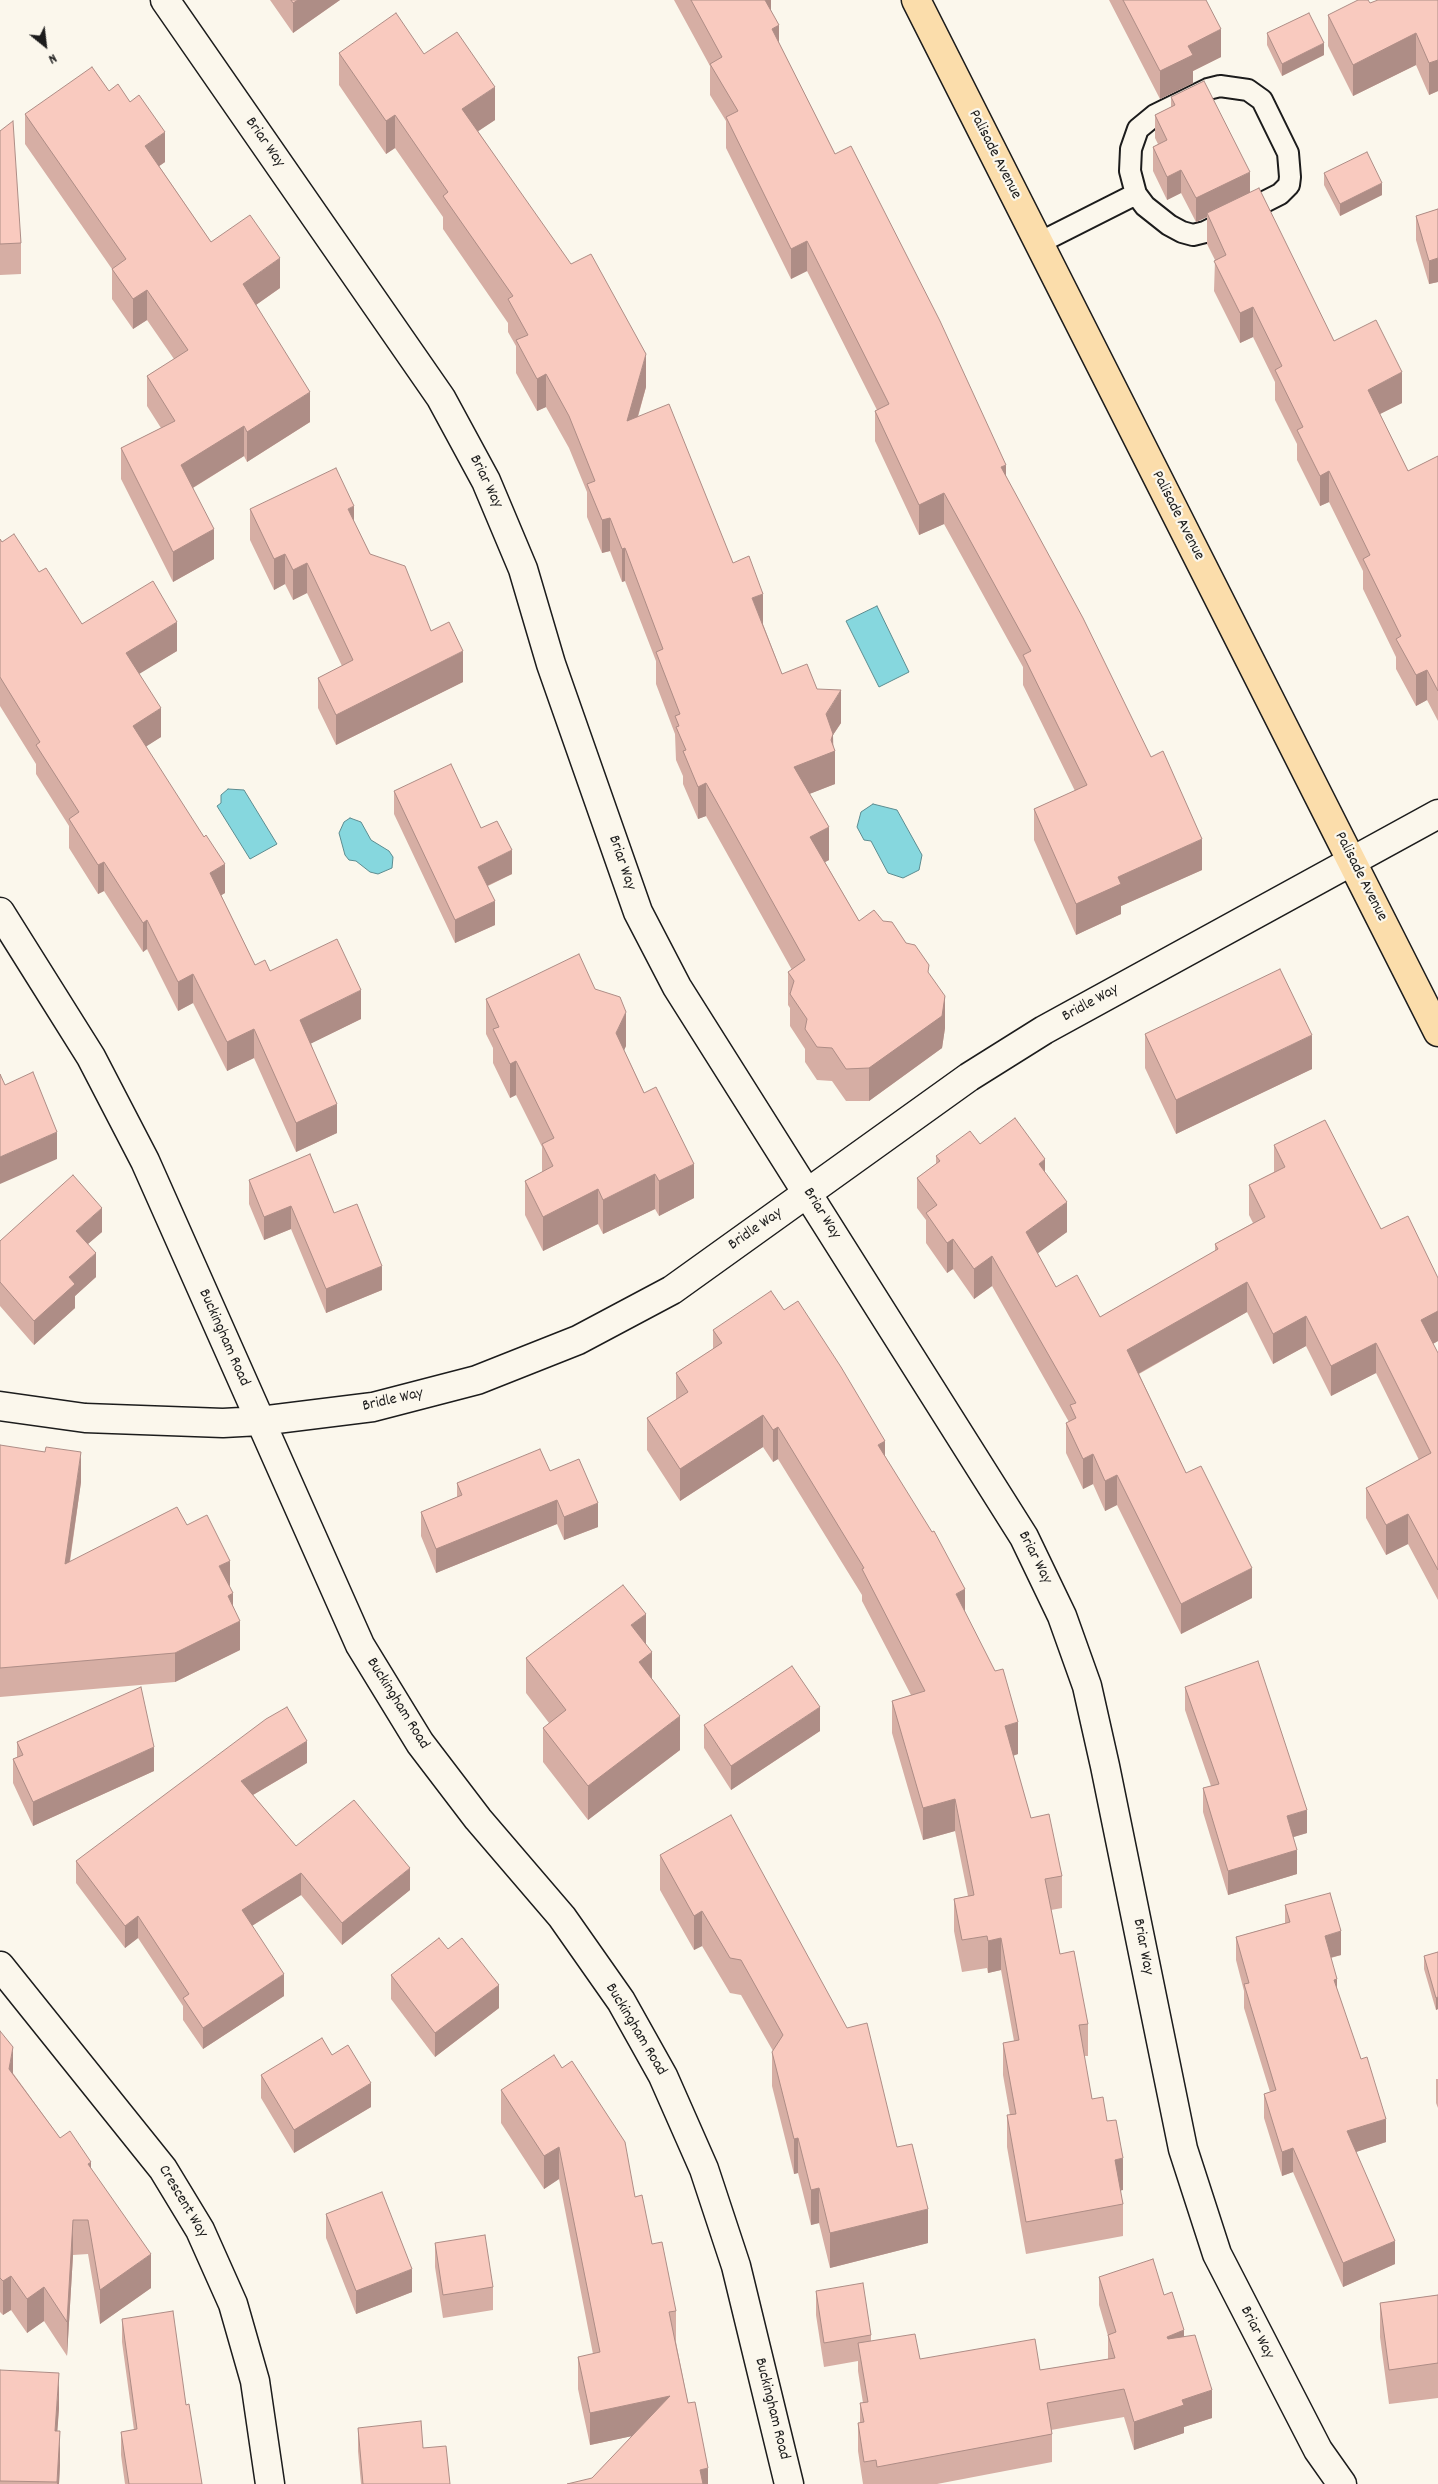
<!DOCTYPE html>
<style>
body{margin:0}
#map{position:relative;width:1438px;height:2484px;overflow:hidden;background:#fbf7ec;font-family:Dekko,sans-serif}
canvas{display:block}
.north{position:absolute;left:20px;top:20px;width:50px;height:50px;-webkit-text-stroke:4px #fbf7ec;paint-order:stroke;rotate:151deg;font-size:14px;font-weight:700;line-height:20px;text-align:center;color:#1c1c1c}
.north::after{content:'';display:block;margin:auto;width:18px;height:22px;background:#1c1c1c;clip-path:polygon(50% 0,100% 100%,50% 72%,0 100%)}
</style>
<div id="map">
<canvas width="1438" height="2484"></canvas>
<div class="north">N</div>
</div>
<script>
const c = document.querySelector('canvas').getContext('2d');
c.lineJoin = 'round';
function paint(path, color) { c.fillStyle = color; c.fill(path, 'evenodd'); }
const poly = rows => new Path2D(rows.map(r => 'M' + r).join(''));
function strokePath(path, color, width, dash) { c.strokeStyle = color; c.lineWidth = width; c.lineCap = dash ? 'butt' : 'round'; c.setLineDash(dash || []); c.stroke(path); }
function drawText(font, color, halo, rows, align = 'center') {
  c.font = font + ' Dekko,sans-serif'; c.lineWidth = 4.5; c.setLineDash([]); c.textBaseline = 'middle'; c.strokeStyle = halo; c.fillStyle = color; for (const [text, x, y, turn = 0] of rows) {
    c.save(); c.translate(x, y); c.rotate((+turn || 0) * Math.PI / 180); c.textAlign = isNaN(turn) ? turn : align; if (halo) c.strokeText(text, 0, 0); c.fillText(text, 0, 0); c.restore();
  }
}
const water = poly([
 [877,606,909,672,879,687,846,621,877,606],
 [228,789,244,790,277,844,250,859,217,806,221,803,221,795,228,789],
 [873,804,897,810,922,855,919,870,903,878,888,873,871,841,864,840,857,827,861,812,873,804],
 [350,818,361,822,371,840,389,851,393,857,392,868,378,874,370,872,356,861,349,860,345,855,339,833,344,822,350,818]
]);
const lane = poly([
 [1220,86,1248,90,1262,100,1288,153,1290,177,1289,185,1280,194,1205,232,1193,235,1182,232,1169,225,1145,206,1136,194,1130,171,1131,149,1138,129,1155,115,1208,89,1220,86],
 [1039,243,1136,194]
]);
const street = poly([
 [165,0,441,398,486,481,523,569,551,664,638,912,677,987,1024,1537,1062,1616,1087,1686,1105,1766,1183,2149,1217,2254,1318,2450,1342,2484],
 [0,912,91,1057,145,1161,360,1645,420,1743,478,1819,562,1917,621,2001,663,2076,704,2169,736,2266,789,2484],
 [0,1406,85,1418,223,1423,260,1421,373,1407,477,1380,578,1340,672,1290,969,1077,1044,1030,1438,814],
 [0,1966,163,2169,200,2230,233,2304,255,2381,270,2484]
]);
const primary = poly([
 [916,0,1438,1032]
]);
const wall = poly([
 [270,0,340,0,293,33],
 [674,0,771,0,771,10,779,43,835,154,1006,476,1202,870,1121,906,1121,914,1076,935,1034,840,1034,809,1075,791,1023,685,1023,667,944,524,919,535,875,441,875,411,877,410,807,271,791,279,726,148,726,121,710,95,710,66],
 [1109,0,1206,0,1221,57,1193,71,1193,83,1160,99],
 [1438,0,1438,91,1429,95,1416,65,1353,96,1328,46,1328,15,1370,3],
 [1267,33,1324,55,1282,76,1267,45],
 [339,53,424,54,495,120,478,131,646,387,638,417,733,563,763,624,782,674,817,689,841,723,833,735,835,784,809,794,829,860,825,862,859,921,883,921,906,943,929,974,945,1028,942,1048,869,1101,846,1101,832,1081,817,1080,805,1062,805,1049,790,1026,790,1008,788,1005,788,972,792,970,706,816,698,819,683,784,683,776,676,760,675,734,656,684,656,661,625,581,622,582,610,551,602,553,587,517,587,492,569,448,546,407,537,411,516,373,516,346,508,332,508,323,443,229,443,217,395,148,386,154,339,85],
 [109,91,165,162,159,166,211,242,280,288,256,305,310,422,247,462,244,456,193,488,214,559,173,582,121,479,121,448,161,428,147,406,147,376,174,359,147,320,133,329,112,299,112,269,25,144,25,114],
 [1171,97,1250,192,1334,341,1402,403,1380,414,1408,471,1438,456,1438,721,1427,700,1416,706,1396,669,1396,657,1363,589,1363,571,1329,502,1320,506,1297,460,1297,444,1275,400,1275,382,1253,337,1240,343,1214,291,1215,260,1207,244,1207,217,1196,222,1181,193,1167,200,1153,171,1153,147,1158,144,1155,138,1155,115,1171,107],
 [0,131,21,243,21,274,0,275],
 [1324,173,1382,195,1340,216,1324,185],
 [1438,209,1438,282,1429,284,1416,240,1416,216],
 [250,509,354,522,370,554,431,631,463,682,336,745,318,708,318,678,342,666,307,593,293,600,285,584,274,590,250,540],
 [0,539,2,542,39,572,82,624,177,651,139,673,161,737,146,746,225,893,221,895,255,965,270,971,361,1019,311,1043,337,1133,296,1152,254,1058,227,1071,193,1003,178,1011,147,949,143,952,104,891,98,894,69,848,69,826,36,774,36,764,0,706],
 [394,791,481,828,512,874,488,886,495,925,455,943,394,814],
 [595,989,626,1046,624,1050,694,1198,659,1216,655,1209,603,1234,598,1224,543,1251,525,1215,525,1181,542,1172,542,1147,516,1095,510,1098,493,1063,493,1048,486,1034,486,999],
 [1145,1034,1312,1069,1176,1134,1145,1068],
 [980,1144,1045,1172,1067,1232,1037,1253,1056,1287,1100,1317,1215,1251,1215,1244,1253,1223,1249,1215,1249,1185,1274,1172,1274,1145,1381,1229,1438,1278,1438,1341,1433,1344,1438,1353,1438,1600,1408,1544,1386,1555,1366,1518,1366,1488,1419,1460,1376,1373,1331,1396,1306,1346,1273,1364,1247,1312,1139,1374,1186,1473,1252,1598,1181,1634,1117,1505,1105,1511,1093,1484,1083,1489,1066,1453,1066,1423,1069,1422,992,1286,974,1299,953,1269,947,1273,926,1243,926,1220,917,1208,917,1178,936,1164,936,1156],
 [249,1180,334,1213,382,1290,326,1313,291,1229,264,1240,249,1204],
 [102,1232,88,1244,96,1277,75,1296,75,1308,34,1345,0,1306,0,1241],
 [784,1310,885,1456,965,1612,1018,1754,1013,1756,1031,1818,1062,1876,1062,1908,1051,1910,1060,1954,1088,2024,1088,2056,1084,2056,1092,2099,1107,2121,1123,2190,1120,2190,1123,2204,1123,2236,1026,2254,1007,2147,1007,2115,1010,2115,1003,2075,1003,2043,1014,2041,1001,1970,988,1973,987,1968,962,1972,954,1931,954,1899,968,1896,955,1831,923,1840,892,1733,892,1701,911,1695,862,1601,862,1595,778,1459,773,1462,763,1447,680,1501,647,1450,647,1418,676,1400,676,1373,713,1349,713,1330],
 [0,1445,81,1482,70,1562,187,1525,230,1587,240,1650,175,1682,0,1697],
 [550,1471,598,1527,564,1540,557,1524,436,1573,421,1536,421,1512,457,1497,457,1483],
 [646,1644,652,1679,680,1750,588,1820,543,1762,543,1728,549,1723,526,1693,526,1658],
 [1185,1687,1307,1833,1293,1837,1297,1874,1228,1895,1203,1812,1203,1788,1211,1786,1185,1710],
 [704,1725,820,1731,731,1790,704,1748],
 [17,1742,154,1771,33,1826,13,1783,13,1759,17,1757],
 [307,1763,253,1795,296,1846,410,1890,342,1945,301,1895,252,1926,284,1996,203,2049,183,2020,183,2006,138,1938,125,1948,76,1883,76,1861],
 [660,1855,897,2147,928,2243,830,2268,819,2223,811,2225,798,2173,794,2174,772,2086,772,2052,773,2051,741,1995,730,1993,702,1946,694,1950,660,1890],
 [1285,1905,1341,1955,1331,1958,1337,1989,1386,2142,1356,2152,1395,2264,1343,2287,1293,2172,1282,2176,1264,2118,1264,2094,1270,2092,1244,2008,1244,1991,1236,1960,1236,1937,1285,1923],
 [448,1949,499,2008,435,2057,391,1999,391,1975],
 [1438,1952,1438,2009,1436,2010,1424,1969,1424,1956],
 [0,2031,13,2073,60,2138,91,2168,151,2288,100,2324,88,2254,73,2255,67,2356,44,2321,27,2333,11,2310,3,2315,0,2312],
 [332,2055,371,2107,294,2153,261,2098,261,2075],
 [1436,2079,1438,2079,1438,2108,1436,2103],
 [501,2090,635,2197,676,2311,676,2342,688,2403,708,2484,592,2478,632,2436,590,2445,578,2389,578,2357,593,2354,559,2179,544,2189,501,2123],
 [326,2214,412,2292,356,2314,326,2238],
 [435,2243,493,2287,493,2310,443,2318,435,2267],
 [1099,2277,1164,2295,1184,2337,1212,2418,1184,2427,1184,2433,1134,2450,1124,2417,1051,2430,1052,2434,1052,2462,937,2484,863,2484,858,2451,858,2423,860,2423,860,2403,863,2403,858,2371,858,2361,824,2367,816,2315,816,2291,871,2335,871,2341,920,2359,1040,2370,1108,2359,1108,2336,1099,2305],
 [1438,2295,1438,2398,1389,2404,1380,2337,1380,2303],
 [122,2319,186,2405,202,2484,125,2484,121,2455,121,2432,134,2430,122,2342],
 [0,2370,59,2408,57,2431,60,2465,59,2484,0,2484],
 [358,2428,423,2448,450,2484,361,2484,358,2451]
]);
const shadedWall = poly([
 [298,0,340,0,293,33,293,3],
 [761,0,771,0,771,16],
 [779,25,779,56,772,29],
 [1221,29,1221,57,1193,71,1193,83,1160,99,1160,71,1188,46],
 [1416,33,1416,65,1353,96,1353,65],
 [1324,43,1324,55,1282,76,1282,64],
 [1438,60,1438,91,1429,95,1429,63],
 [495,87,495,120,462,142,462,109],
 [395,115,395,148,386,154,386,121],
 [165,132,165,162,145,176,145,146],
 [1181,170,1181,193,1167,200,1167,177],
 [1250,172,1250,196,1207,213,1207,217,1196,222,1196,198],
 [1382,183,1382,195,1340,216,1340,204],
 [807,241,807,271,791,279,791,249],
 [280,258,280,288,243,314,243,284],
 [1438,258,1438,282,1429,284,1429,261],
 [147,290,147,320,133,329,133,299],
 [1253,307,1253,337,1240,343,1240,313],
 [646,354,646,387,627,454,627,421],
 [1402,372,1402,403,1368,420,1368,390],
 [546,374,546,407,537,411,537,379],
 [310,392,310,422,247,462,247,432],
 [244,426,244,456,181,495,181,465],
 [1006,465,1006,495,1001,467],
 [1329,471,1329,502,1320,506,1320,476],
 [944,493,944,524,919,535,919,505],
 [354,506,354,536,348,509],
 [610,518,610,551,602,553,602,520],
 [214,529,214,559,173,582,173,552],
 [625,548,625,581,622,582,622,549],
 [285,554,285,584,274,590,274,559],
 [307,563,307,593,293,600,293,570],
 [763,594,763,627,752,598],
 [177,622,177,651,126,682,126,653],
 [463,651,463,682,336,745,336,715],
 [1427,670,1427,700,1416,706,1416,675],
 [841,690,841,723,833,735,833,751,835,751,835,784,794,800,794,767],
 [161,708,161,737,133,755,133,726],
 [706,783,706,816,698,819,698,787],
 [829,827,829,860,810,870,810,837],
 [1202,839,1202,870,1121,906,1121,914,1076,935,1076,904,1118,877],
 [512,850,512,874,478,890,478,867],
 [104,862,104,891,98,894,98,865],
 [225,864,225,893,210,902,210,873],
 [495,901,495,925,455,943,455,920],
 [147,920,147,949,143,952,143,923],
 [193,974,193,1003,178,1011,178,982],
 [361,990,361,1019,300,1049,300,1020],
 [945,996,945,1028,942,1048,869,1101,869,1068],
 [626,1012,626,1046,616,1068,616,1033],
 [254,1029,254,1058,227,1071,227,1042],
 [1312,1035,1312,1069,1176,1134,1176,1100],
 [516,1061,516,1095,510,1098,510,1064],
 [337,1104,337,1133,296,1152,296,1123],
 [57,1132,57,1159,0,1184,0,1157],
 [1045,1159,1045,1189,1039,1164],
 [694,1164,694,1198,659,1216,659,1181],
 [655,1174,655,1209,603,1234,603,1200],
 [598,1189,598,1224,543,1251,543,1217],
 [1067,1202,1067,1232,1026,1262,1026,1232],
 [291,1206,291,1229,264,1240,264,1217],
 [102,1208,102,1232,76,1254,76,1231],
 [953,1239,953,1269,947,1273,947,1243],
 [96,1253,96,1277,75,1296,75,1308,34,1345,34,1321,69,1277],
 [992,1256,992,1286,974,1299,974,1269],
 [382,1266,382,1290,326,1313,326,1289],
 [1247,1282,1247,1312,1127,1380,1127,1350],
 [1438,1311,1438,1341,1421,1350,1421,1320],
 [1306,1316,1306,1346,1273,1364,1273,1334],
 [1376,1343,1376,1373,1331,1396,1331,1366],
 [763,1415,763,1447,680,1501,680,1469],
 [778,1427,778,1459,773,1462,773,1430],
 [885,1441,885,1473,878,1445],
 [81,1452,81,1482,65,1593,65,1564],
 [1093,1454,1093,1484,1083,1489,1083,1459],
 [1117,1475,1117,1505,1105,1511,1105,1481],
 [557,1500,557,1524,436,1573,436,1549],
 [598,1503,598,1527,564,1540,564,1517],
 [1408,1514,1408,1544,1386,1555,1386,1525],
 [230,1561,230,1591,219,1566],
 [1252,1568,1252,1598,1181,1634,1181,1604],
 [965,1589,965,1621,956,1594],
 [233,1593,233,1623,228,1596],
 [646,1614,646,1648,631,1625],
 [240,1621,240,1650,175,1682,175,1653],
 [652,1652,652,1687,639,1662],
 [820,1707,820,1731,731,1790,731,1766],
 [680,1716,680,1750,588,1820,588,1786],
 [1018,1722,1018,1754,1005,1758,1005,1726],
 [307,1741,307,1763,241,1802,241,1781],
 [154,1747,154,1771,33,1826,33,1802],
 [955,1799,955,1831,923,1840,923,1808],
 [1307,1810,1307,1833,1287,1839,1287,1816],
 [1297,1850,1297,1874,1228,1895,1228,1871],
 [410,1868,410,1890,342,1945,342,1923],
 [301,1873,301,1895,242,1932,242,1910],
 [702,1911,702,1946,694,1950,694,1916],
 [138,1916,138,1938,125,1948,125,1926],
 [1341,1931,1341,1955,1325,1959,1325,1936],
 [1001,1938,1001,1970,988,1973,988,1941],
 [284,1974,284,1996,203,2049,203,2028],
 [1337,1979,1337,2003,1334,1980],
 [499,1985,499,2008,435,2057,435,2033],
 [1438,1997,1438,2009,1436,2010,1436,1998],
 [13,2047,13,2082,9,2069],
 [371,2083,371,2107,294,2153,294,2130],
 [1386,2119,1386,2142,1347,2155,1347,2131],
 [798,2138,798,2173,794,2174,794,2139],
 [559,2147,559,2179,544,2189,544,2156],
 [1293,2148,1293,2172,1282,2176,1282,2152],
 [1123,2158,1123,2190,1115,2192,1115,2160],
 [91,2162,91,2196,88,2164],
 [819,2188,819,2223,811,2225,811,2190],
 [928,2209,928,2243,830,2268,830,2233],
 [73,2220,73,2255,67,2356,67,2322],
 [1395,2241,1395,2264,1343,2287,1343,2263],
 [151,2254,151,2288,100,2324,100,2290],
 [412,2269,412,2292,356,2314,356,2291],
 [11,2276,11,2310,3,2315,3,2281],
 [44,2287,44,2321,27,2333,27,2299],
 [1184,2330,1184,2358,1167,2365,1167,2337],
 [59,2373,59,2408,55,2466,55,2431],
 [1212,2390,1212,2418,1184,2427,1184,2433,1134,2450,1134,2422,1182,2400],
 [670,2396,670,2428,590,2445,590,2413],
 [60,2431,60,2465,59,2484,57,2484],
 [708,2468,708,2484,700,2484,700,2470]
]);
const building = poly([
 [291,0,298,0,293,3,291,0],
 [691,0,765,0,779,25,772,29,835,154,851,146,940,321,1006,465,1001,467,1083,618,1151,757,1163,751,1202,839,1118,877,1121,884,1076,904,1034,809,1087,785,1023,655,1031,651,944,493,919,505,875,411,889,404,807,241,791,249,726,117,738,111,710,64,722,57,691,0],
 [1123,0,1206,0,1221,29,1188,46,1193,55,1160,71,1123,0],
 [1358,0,1368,0,1370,3,1378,0,1438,0,1438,60,1429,63,1416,33,1353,65,1328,15,1358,0],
 [396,13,424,54,457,32,495,87,462,109,571,264,591,254,646,354,627,421,669,404,733,563,749,556,763,594,752,598,782,674,807,664,817,689,841,690,826,714,833,734,831,740,835,751,794,767,829,827,810,837,859,921,874,910,883,921,892,922,906,943,915,945,929,965,928,972,945,996,942,1016,869,1068,846,1069,832,1048,817,1047,805,1029,807,1019,790,994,794,981,788,972,805,960,706,783,698,787,683,751,686,750,676,727,679,726,675,716,680,714,656,652,663,649,625,548,622,549,610,518,602,520,587,484,595,481,569,416,546,374,537,379,516,340,528,335,508,299,513,296,443,196,448,192,395,115,386,121,339,53,396,13],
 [1309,13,1324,43,1282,64,1267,33,1309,13],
 [92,67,109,91,118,84,130,102,139,95,165,132,145,146,211,242,250,215,280,258,243,284,310,392,247,432,244,426,181,465,214,529,173,552,121,448,175,421,147,376,188,350,147,290,133,299,112,269,126,259,25,114,92,67],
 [1204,81,1250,172,1196,198,1181,170,1167,177,1153,147,1167,140,1155,115,1175,105,1171,97,1204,81],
 [13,121,21,243,0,244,0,131,13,121],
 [1367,152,1382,183,1340,204,1324,173,1367,152],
 [1259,188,1334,341,1376,320,1402,372,1368,390,1408,471,1438,456,1438,691,1427,670,1416,675,1396,639,1401,636,1363,559,1370,555,1329,471,1320,476,1297,430,1303,427,1275,370,1282,366,1253,307,1240,313,1214,261,1226,255,1207,213,1259,188],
 [1438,209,1438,258,1429,261,1416,216,1438,209],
 [336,468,354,506,348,509,370,554,405,566,431,631,449,622,463,651,336,715,318,678,353,660,307,563,293,570,285,554,274,559,250,509,336,468],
 [14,534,39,572,46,568,82,624,153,581,177,622,126,653,161,708,133,726,204,837,206,835,225,864,210,873,255,965,265,960,270,971,337,939,361,990,300,1020,337,1104,296,1123,254,1029,227,1042,193,974,178,982,147,920,143,923,104,862,98,865,69,819,79,812,36,745,40,742,0,677,0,539,2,542,14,534],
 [451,764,481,828,497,821,512,850,478,867,495,901,455,920,394,791,451,764],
 [579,954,595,989,620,997,626,1012,616,1033,644,1093,656,1087,694,1164,659,1181,655,1174,603,1200,598,1189,543,1217,525,1181,553,1166,542,1144,554,1138,516,1061,510,1064,493,1029,499,1027,486,999,579,954],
 [1280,969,1312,1035,1176,1100,1145,1034,1280,969],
 [33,1072,57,1132,0,1157,0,1074,5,1085,33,1072],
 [1015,1118,1045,1159,1039,1164,1067,1202,1026,1232,1056,1287,1077,1275,1100,1317,1218,1249,1215,1244,1265,1217,1249,1185,1285,1167,1274,1145,1325,1120,1381,1229,1408,1216,1438,1278,1438,1311,1421,1320,1438,1353,1438,1570,1408,1514,1386,1525,1366,1488,1431,1453,1376,1343,1331,1366,1306,1316,1273,1334,1247,1282,1127,1350,1186,1473,1201,1466,1252,1568,1181,1604,1117,1475,1105,1481,1093,1454,1083,1459,1066,1423,1076,1418,1070,1405,1076,1403,992,1256,974,1269,953,1239,947,1243,926,1213,937,1205,917,1178,940,1161,936,1156,970,1131,980,1144,1015,1118],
 [310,1154,334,1213,357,1204,382,1266,326,1289,291,1206,264,1217,249,1180,310,1154],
 [73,1175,102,1208,76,1231,96,1253,69,1277,75,1284,34,1321,0,1282,0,1241,73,1175],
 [771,1291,784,1310,798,1301,841,1367,885,1441,878,1445,932,1532,934,1531,965,1589,956,1594,995,1671,1003,1669,1018,1722,1005,1726,1031,1818,1049,1814,1062,1876,1045,1879,1060,1954,1074,1951,1088,2024,1079,2025,1092,2099,1103,2097,1107,2121,1116,2120,1123,2158,1115,2160,1123,2204,1026,2222,1007,2115,1016,2114,1003,2043,1019,2040,1001,1938,988,1941,987,1936,962,1940,954,1899,974,1895,955,1799,923,1808,892,1701,925,1691,862,1569,864,1568,778,1427,773,1430,763,1415,680,1469,647,1418,688,1392,676,1373,722,1343,713,1330,771,1291],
 [0,1445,45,1452,46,1447,81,1452,65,1564,177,1507,187,1525,207,1515,230,1561,219,1566,233,1593,228,1596,240,1621,175,1653,0,1668,0,1445],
 [540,1449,550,1471,579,1459,598,1503,564,1517,557,1500,436,1549,421,1512,462,1495,457,1483,540,1449],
 [623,1585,646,1614,631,1625,652,1652,639,1662,680,1716,588,1786,543,1728,566,1710,526,1658,623,1585],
 [1258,1661,1307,1810,1287,1816,1297,1850,1228,1871,1203,1788,1219,1784,1185,1687,1258,1661],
 [792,1666,820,1707,731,1766,704,1725,792,1666],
 [141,1687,154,1747,33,1802,13,1759,23,1755,17,1742,141,1687],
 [287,1707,307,1741,241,1781,296,1846,354,1800,410,1868,342,1923,301,1873,242,1910,284,1974,203,2028,183,1998,189,1994,138,1916,125,1926,76,1861,266,1719,287,1707],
 [731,1815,847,2028,867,2023,897,2147,912,2144,928,2209,830,2233,819,2188,811,2190,798,2138,794,2139,772,2052,783,2035,741,1960,730,1958,702,1911,694,1916,660,1855,731,1815],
 [1330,1893,1341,1931,1325,1936,1337,1979,1334,1980,1361,2059,1367,2057,1386,2119,1347,2131,1395,2241,1343,2263,1293,2148,1282,2152,1264,2094,1276,2090,1244,1984,1249,1983,1236,1937,1290,1922,1285,1905,1330,1893],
 [439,1938,448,1949,462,1938,499,1985,435,2033,391,1975,439,1938],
 [1438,1952,1438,1997,1436,1998,1424,1956,1438,1952],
 [0,2031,13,2047,9,2069,60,2138,70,2131,91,2162,88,2164,151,2254,100,2290,88,2220,73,2220,67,2322,44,2287,27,2299,11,2276,3,2281,0,2278,0,2031],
 [322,2038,332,2055,348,2045,371,2083,294,2130,261,2075,322,2038],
 [554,2055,562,2068,572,2061,625,2142,635,2197,642,2195,652,2244,662,2242,676,2311,669,2312,688,2403,695,2402,708,2468,700,2470,703,2484,567,2484,592,2478,670,2396,590,2413,578,2357,600,2352,559,2147,544,2156,501,2090,554,2055],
 [382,2192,412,2269,356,2291,326,2214,382,2192],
 [485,2235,493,2287,443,2295,435,2243,485,2235],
 [1153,2259,1164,2295,1172,2292,1184,2330,1167,2337,1168,2339,1195,2335,1212,2390,1182,2400,1184,2405,1134,2422,1124,2389,1047,2403,1052,2434,877,2467,876,2460,864,2462,858,2423,864,2422,860,2403,868,2402,858,2343,915,2334,920,2359,1035,2339,1040,2370,1115,2358,1108,2335,1116,2332,1099,2277,1153,2259],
 [863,2283,871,2335,824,2343,816,2291,863,2283],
 [1438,2295,1438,2363,1389,2370,1380,2303,1438,2295],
 [173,2311,186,2405,189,2404,202,2484,129,2484,121,2432,137,2429,122,2319,173,2311],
 [0,2370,59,2373,55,2431,60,2431,57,2482,0,2481,0,2370],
 [421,2421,423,2448,446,2446,450,2484,363,2484,358,2428,421,2421]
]);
const streetNames = [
 ["Briar Way",264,143,55],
 ["Palisade Avenue",994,155,63],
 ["Briar Way",485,482,64],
 ["Palisade Avenue",1177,516,63],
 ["Briar Way",621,863,71],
 ["Palisade Avenue",1360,877,63],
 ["Bridle Way",1091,1004,-29],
 ["Briar Way",821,1214,58],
 ["Bridle Way",756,1230,-35],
 ["Buckingham Road",223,1338,66],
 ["Bridle Way",393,1401,-13],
 ["Briar Way",1034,1558,63],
 ["Buckingham Road",397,1704,58],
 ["Briar Way",1142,1947,79],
 ["Buckingham Road",635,2030,59],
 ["Crescent Way",182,2202,59],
 ["Briar Way",1256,2333,63],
 ["Buckingham Road",771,2409,76]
];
paint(water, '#86d7de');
strokePath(water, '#5c8c90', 1);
strokePath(lane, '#1c1c1c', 24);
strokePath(street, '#1c1c1c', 31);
strokePath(primary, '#1c1c1c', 31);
strokePath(lane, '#fbf7ec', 20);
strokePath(street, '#fbf7ec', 28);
strokePath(primary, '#fbddab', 28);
paint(wall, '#d6aea4');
paint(shadedWall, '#ae8d86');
paint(building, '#f9cabf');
strokePath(building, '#ae8d86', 1);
drawText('16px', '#1c1c1c', '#fbf7ec', streetNames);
</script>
